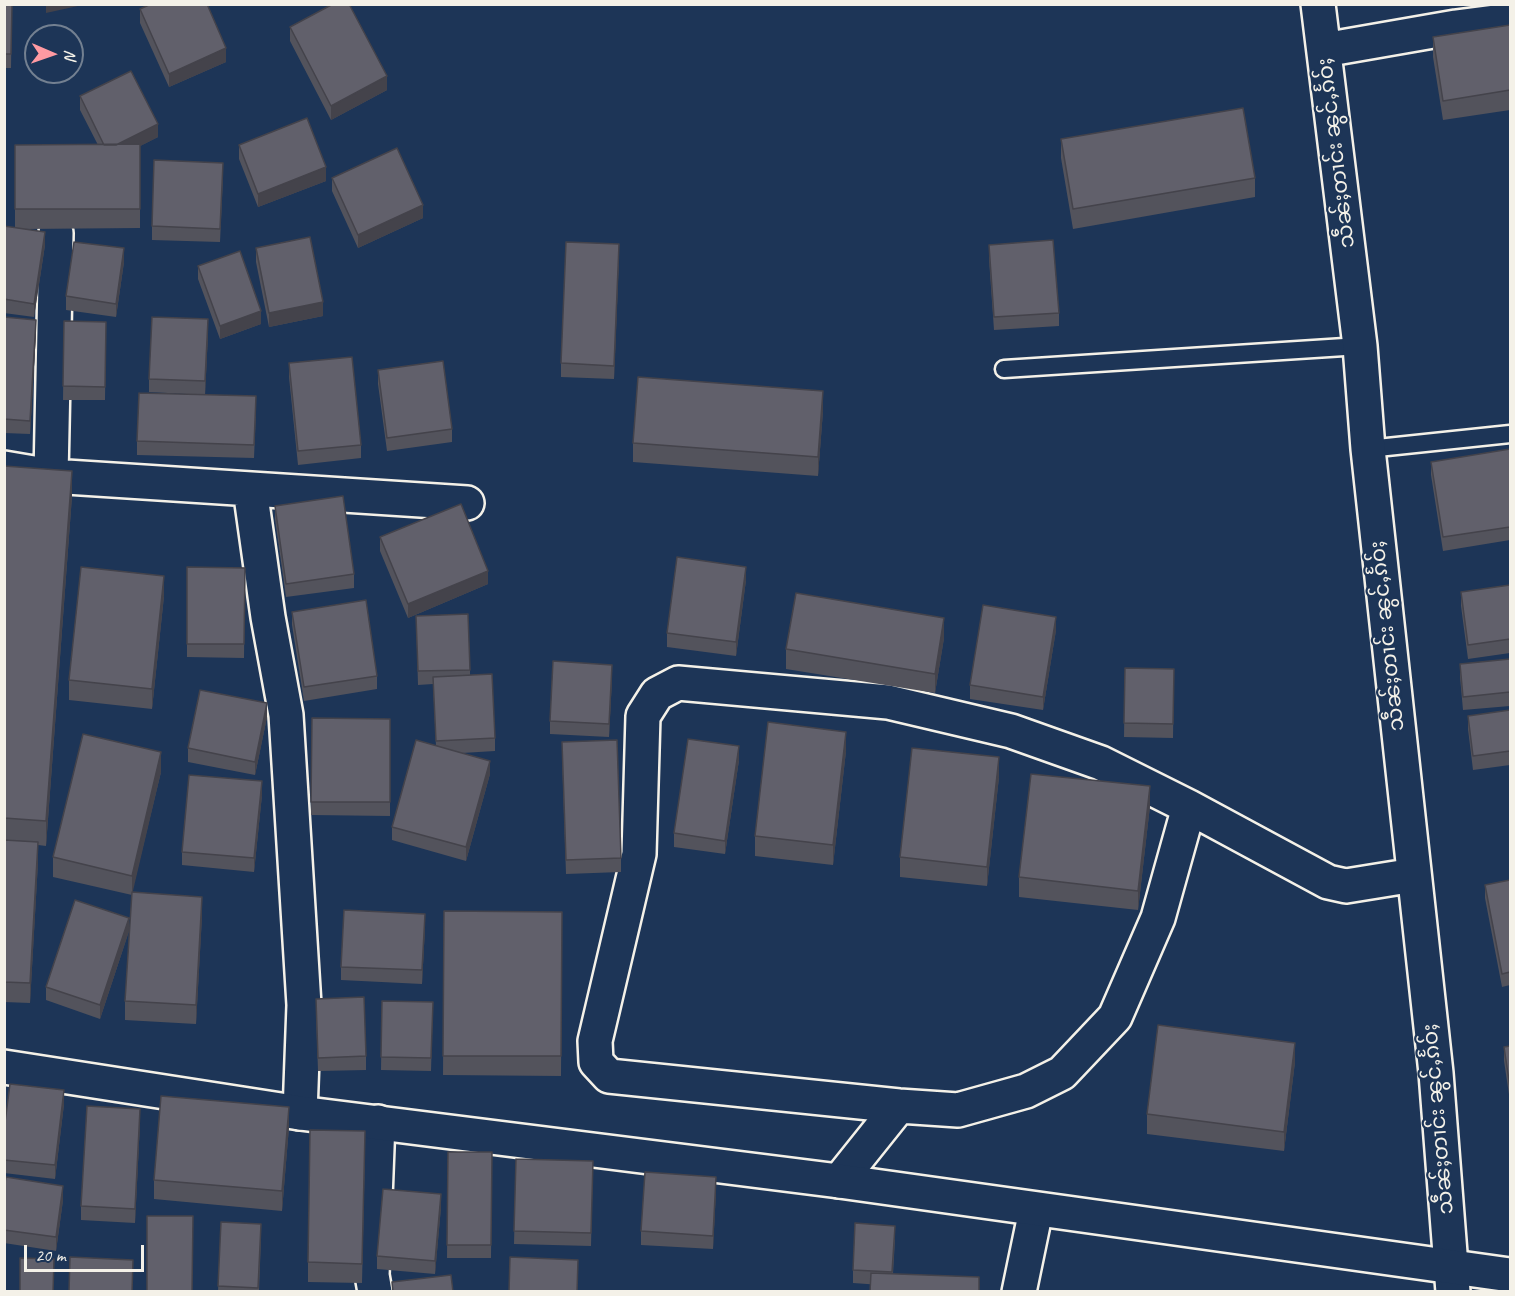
<!DOCTYPE html>
<meta charset="utf-8">
<style>
body{margin:0}
#map{position:relative;width:1515px;height:1296px;overflow:hidden;background:#1d3557;font-family:Caveat,sans-serif}
canvas{display:block}
.frame{position:absolute;inset:0;border:6px solid #f4f1e8;pointer-events:none}
.north{position:absolute;left:24px;top:24px;width:60px;height:60px;box-sizing:border-box;background:#1d3557;border:2px solid #738091;border-radius:50%;rotate:92deg;font-size:16px;font-weight:700;line-height:24px;text-align:center;color:#f4f1e8}
.north::after{content:'';display:block;margin:auto;width:21px;height:27px;background:#ff9aa2;clip-path:polygon(50% 0,100% 100%,50% 72%,0 100%)}
.scale{position:absolute;left:24px;top:1245px;width:120px;height:27px;box-sizing:border-box;border:3px solid #f4f1e8;border-top:0;padding-left:8px;font-size:18px;line-height:21px;white-space:nowrap;color:#f4f1e8;-webkit-text-stroke:4px #1d3557;paint-order:stroke}
</style>
<div id="map">
<canvas width="1515" height="1296"></canvas>
<div class="frame"></div>
<div class="north">N</div>
<div class="scale">20 m</div>
</div>
<script>
const c = document.querySelector('canvas').getContext('2d');
c.lineJoin = 'round';
const poly = rows => new Path2D(rows.map(r => 'M' + r).join(''));
function strokePath(path, color, width, dash) { c.strokeStyle = color; c.lineWidth = width; c.lineCap = dash ? 'butt' : 'round'; c.setLineDash(dash || []); c.stroke(path); }
function paint(path, color) { c.fillStyle = color; c.fill(path, 'evenodd'); }
function drawText(font, color, halo, rows, align = 'center') {
  c.font = font + ' Caveat,"Noto Sans Myanmar",sans-serif'; c.lineWidth = 4.5; c.setLineDash([]); c.textBaseline = 'middle'; c.strokeStyle = halo; c.fillStyle = color; for (const [text, x, y, turn = 0] of rows) {
    c.save(); c.translate(x, y); c.rotate((+turn || 0) * Math.PI / 180); c.textAlign = isNaN(turn) ? turn : align; if (halo) c.strokeText(text, 0, 0); c.fillText(text, 0, 0); c.restore();
  }
}
const lane = poly([
 [1004,369,1360,346],
 [1368,449,1510,434]
]);
const street = poly([
 [1318,4,1360,346,1368,449,1436,1073,1453,1292],
 [1324,50,1456,27,1510,20],
 [4,468,51,476,467,503],
 [51,476,56,233],
 [250,489,268,617,286,715,304,1005,300,1113],
 [1189,807,1158,918,1115,1017,1062,1073,1026,1091,958,1110,899,1106,609,1076,596,1062,595,1041,639,854,643,716,657,694,678,683,888,702,1011,731,1101,763,1189,807,1328,882,1346,886,1414,875],
 [839,1181,899,1106],
 [375,1292,372,1275,378,1122],
 [1019,1292,1036,1210]
]);
const secondary = poly([
 [4,1067,300,1113,839,1181,1510,1275]
]);
const wall = poly([
 [4,4,12,4,11,68,4,68],
 [140,9,226,62,169,87,140,23],
 [1510,25,1510,110,1443,120,1433,57,1433,37],
 [290,27,387,90,331,120,290,41],
 [80,96,158,137,140,146,140,228,24,229,45,245,34,317,4,313,4,226,15,228,15,145,98,145,80,110],
 [1061,139,1255,178,1255,197,1073,229,1061,158],
 [239,145,326,181,258,207,239,159],
 [223,176,220,242,152,240,152,226],
 [332,178,423,218,358,248,332,191],
 [989,245,1059,313,1059,326,994,330,989,259],
 [256,248,323,316,269,327,256,262],
 [619,257,614,379,561,377,561,363],
 [124,262,116,317,66,310,66,296],
 [198,266,261,324,220,339,198,279],
 [4,317,36,333,30,434,4,433],
 [64,321,106,322,105,400,63,400],
 [208,333,205,395,149,392,149,379],
 [289,363,361,445,361,458,298,465,289,377],
 [378,370,452,429,452,442,387,451,378,384],
 [256,410,254,458,137,455,137,441],
 [823,411,818,476,633,462,633,443],
 [1510,449,1510,540,1443,551,1431,475,1431,462],
 [4,466,72,496,46,846,38,845,38,862,30,1003,4,1002],
 [275,506,354,574,354,588,286,597,275,519],
 [380,537,488,584,408,618,380,551],
 [187,567,245,568,244,658,187,657],
 [746,580,736,656,667,647,667,633],
 [1510,585,1510,653,1468,659,1461,606,1461,592],
 [164,596,152,709,69,700,69,680],
 [292,612,377,676,377,689,304,701,292,625],
 [416,616,470,670,470,675,495,738,495,751,462,753,490,774,466,861,392,840,392,827,436,746,433,684,418,685],
 [1056,630,1043,710,970,699,970,685],
 [944,638,935,693,786,669,786,649],
 [1510,659,1510,706,1463,710,1460,677,1460,664],
 [1125,668,1174,669,1173,738,1124,737],
 [612,678,609,737,550,734,550,721],
 [1510,710,1510,765,1473,770,1468,729,1468,716],
 [267,717,255,775,188,762,188,748],
 [312,718,390,719,390,816,311,815],
 [846,751,833,865,755,856,755,836],
 [562,756,621,858,621,872,566,874],
 [739,760,725,854,674,847,674,833],
 [161,772,132,892,202,916,196,1024,125,1020,125,1001,132,895,53,877,53,857],
 [999,777,987,886,900,877,900,857],
 [262,795,254,872,182,865,182,852],
 [1150,806,1138,910,1019,897,1019,877],
 [1510,880,1510,985,1502,987,1485,898,1485,885],
 [444,911,562,912,561,1076,443,1075],
 [425,927,422,984,341,980,341,967],
 [129,931,100,1019,46,1000,46,987],
 [382,1001,433,1002,431,1071,381,1070],
 [316,1012,366,1056,366,1070,318,1071],
 [1510,1046,1510,1101,1504,1061,1504,1047],
 [1295,1062,1284,1151,1147,1134,1147,1114],
 [64,1104,55,1179,4,1173,4,1130],
 [140,1122,135,1223,81,1220,81,1206],
 [289,1127,282,1211,154,1199,154,1180],
 [365,1151,362,1283,308,1282,308,1262],
 [448,1152,492,1152,491,1258,447,1258],
 [516,1159,593,1161,591,1246,514,1244],
 [4,1187,63,1200,56,1251,4,1243],
 [716,1190,713,1249,641,1245,641,1231],
 [441,1207,435,1274,377,1269,377,1256],
 [221,1222,261,1237,259,1292,218,1292],
 [895,1239,893,1274,979,1292,853,1283,853,1270]
]);
const shadedWall = poly([
 [46,4,87,4,46,13],
 [226,48,226,62,169,87,169,74],
 [387,76,387,90,331,120,331,106],
 [158,124,158,137,107,163,107,149],
 [326,167,326,181,258,207,258,194],
 [423,205,423,218,358,248,358,235],
 [45,232,45,245,34,317,34,304],
 [619,244,619,257,614,379,614,366],
 [124,248,124,262,116,317,116,304],
 [323,302,323,316,269,327,269,313],
 [261,311,261,324,220,339,220,326],
 [208,319,208,333,205,395,205,381],
 [36,320,36,333,30,434,30,421],
 [823,391,823,411,818,476,818,457],
 [72,471,72,496,46,846,46,821],
 [746,567,746,580,736,656,736,642],
 [488,571,488,584,408,618,408,604],
 [164,576,164,596,152,709,152,689],
 [1056,617,1056,630,1043,710,1043,697],
 [944,618,944,638,935,693,935,674],
 [612,665,612,678,609,737,609,724],
 [267,703,267,717,255,775,255,762],
 [846,732,846,751,833,865,833,845],
 [739,746,739,760,725,854,725,841],
 [161,752,161,772,132,895,132,876],
 [999,757,999,777,987,886,987,867],
 [490,761,490,774,466,861,466,847],
 [262,781,262,795,254,872,254,858],
 [1150,786,1150,806,1138,910,1138,891],
 [38,842,38,862,30,1003,30,983],
 [202,897,202,916,196,1024,196,1005],
 [425,914,425,927,422,984,422,970],
 [129,918,129,931,100,1019,100,1005],
 [1295,1043,1295,1062,1284,1151,1284,1132],
 [64,1090,64,1104,55,1179,55,1165],
 [289,1107,289,1127,282,1211,282,1191],
 [140,1109,140,1122,135,1223,135,1209],
 [716,1177,716,1190,713,1249,713,1236],
 [63,1186,63,1200,56,1251,56,1237],
 [441,1194,441,1207,435,1274,435,1261]
]);
const building = poly([
 [4,4,12,4,11,54,4,54,4,4],
 [151,4,207,4,226,48,169,74,140,9,151,4],
 [333,4,349,4,387,76,331,106,290,27,333,4],
 [1510,25,1510,90,1443,101,1433,37,1510,25],
 [131,71,158,124,116,145,104,145,80,96,131,71],
 [1243,108,1255,178,1073,209,1061,139,1243,108],
 [307,118,326,167,258,194,239,145,307,118],
 [140,144,140,209,15,209,15,145,140,144],
 [397,148,423,205,358,235,332,178,397,148],
 [154,160,223,163,220,229,152,226,154,160],
 [4,226,45,232,34,304,4,299,4,226],
 [310,237,323,302,269,313,256,248,310,237],
 [1053,240,1059,313,994,317,989,245,1053,240],
 [74,242,124,248,116,304,66,296,74,242],
 [566,242,619,244,614,366,561,363,566,242],
 [240,251,261,311,220,326,198,266,240,251],
 [4,317,36,320,30,421,4,419,4,317],
 [152,317,208,319,205,381,149,379,152,317],
 [64,321,106,322,105,387,63,386,64,321],
 [352,357,361,445,298,451,289,363,352,357],
 [443,361,452,429,387,438,378,370,443,361],
 [638,377,823,391,818,457,633,443,638,377],
 [139,393,256,396,254,445,137,441,139,393],
 [1510,449,1510,527,1443,537,1431,462,1510,449],
 [4,466,72,471,46,821,4,818,4,466],
 [343,496,354,574,286,584,275,506,343,496],
 [461,504,488,571,408,604,380,537,461,504],
 [677,557,746,567,736,642,667,633,677,557],
 [81,567,164,576,152,689,69,680,81,567],
 [187,567,245,568,244,644,187,644,187,567],
 [1510,585,1510,639,1468,645,1461,592,1510,585],
 [796,593,944,618,935,674,786,649,796,593],
 [366,600,377,676,304,687,292,612,366,600],
 [983,605,1056,617,1043,697,970,685,983,605],
 [468,614,470,670,418,671,416,616,468,614],
 [1510,659,1510,692,1463,697,1460,664,1510,659],
 [553,661,612,665,609,724,550,721,553,661],
 [1125,668,1174,669,1173,724,1124,723,1125,668],
 [492,674,495,738,436,741,433,677,492,674],
 [200,690,267,703,255,762,188,748,200,690],
 [1510,710,1510,751,1473,756,1468,716,1510,710],
 [312,718,390,719,390,802,311,802,312,718],
 [768,722,846,732,833,845,755,836,768,722],
 [83,734,161,752,132,876,53,857,83,734],
 [688,739,739,746,725,841,674,833,688,739],
 [416,740,490,761,466,847,392,827,416,740],
 [617,740,621,858,566,860,562,742,617,740],
 [912,748,999,757,987,867,900,857,912,748],
 [1031,774,1150,786,1138,891,1019,877,1031,774],
 [189,775,262,781,254,858,182,852,189,775],
 [4,840,38,842,30,983,4,982,4,840],
 [1510,880,1510,972,1502,974,1485,885,1510,880],
 [132,892,202,897,196,1005,125,1001,132,892],
 [75,900,129,918,100,1005,46,987,75,900],
 [344,910,425,914,422,970,341,967,344,910],
 [444,911,562,912,561,1056,443,1056,444,911],
 [364,997,366,1056,318,1058,316,999,364,997],
 [382,1001,433,1002,431,1058,381,1057,382,1001],
 [1158,1025,1295,1043,1284,1132,1147,1114,1158,1025],
 [1510,1046,1510,1087,1504,1047,1510,1046],
 [10,1084,64,1090,55,1165,4,1160,4,1130,10,1084],
 [161,1096,289,1107,282,1191,154,1180,161,1096],
 [87,1106,140,1109,135,1209,81,1206,87,1106],
 [310,1130,365,1131,362,1264,308,1262,310,1130],
 [448,1152,492,1152,491,1245,447,1245,448,1152],
 [516,1159,593,1161,591,1233,514,1231,516,1159],
 [645,1172,716,1177,713,1236,641,1231,645,1172],
 [6,1177,63,1186,56,1237,4,1230,4,1187,6,1177],
 [383,1189,441,1194,435,1261,377,1256,383,1189],
 [147,1216,193,1216,192,1292,147,1292,147,1216],
 [221,1222,261,1224,258,1288,218,1286,221,1222],
 [855,1223,895,1226,892,1272,853,1270,855,1223],
 [70,1257,133,1260,132,1292,69,1292,70,1257],
 [510,1257,578,1260,577,1292,509,1292,510,1257],
 [20,1258,54,1259,53,1292,20,1292,20,1258],
 [871,1273,979,1277,979,1292,870,1292,871,1273],
 [451,1275,453,1292,393,1292,392,1282,451,1275]
]);
const streetNames = [
 ["သဵၼ်ႈတၢင်း ၼွင်ႇၵႅဝ်ႈ",1337,153,-97],
 ["သဵၼ်ႈတၢင်း ၼွင်ႇၵႅဝ်ႈ",1388,636,-96],
 ["သဵၼ်ႈတၢင်း ၼွင်ႇၵႅဝ်ႈ",1439,1119,-95]
];
strokePath(lane, '#f4f1e8', 21);
strokePath(street, '#f4f1e8', 38);
strokePath(secondary, '#f4f1e8', 38);
strokePath(lane, '#1d3557', 16);
strokePath(street, '#1d3557', 33);
strokePath(secondary, '#1d3557', 33);
paint(wall, '#53535c');
paint(shadedWall, '#44434b');
paint(building, '#61606b');
strokePath(building, '#44434b', 1.5);
drawText('21px', '#f4f1e8', '#1d3557', streetNames);
</script>
